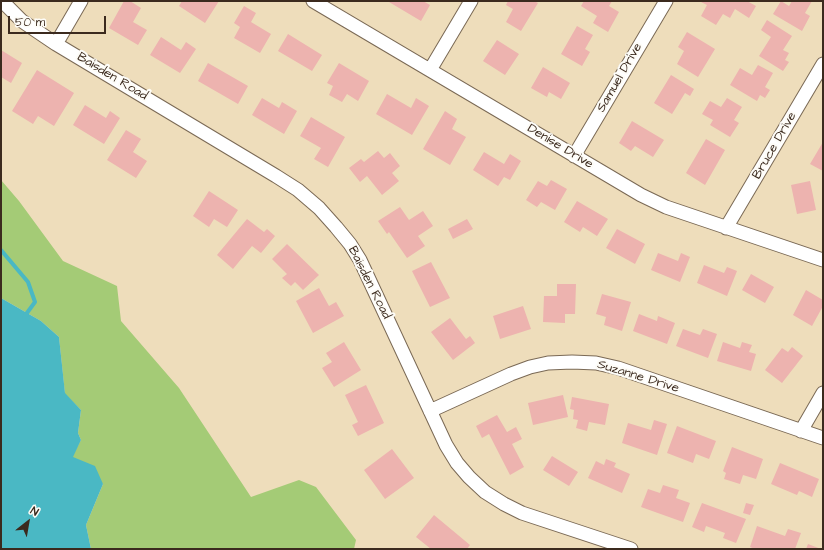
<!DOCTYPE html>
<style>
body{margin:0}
#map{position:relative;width:824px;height:550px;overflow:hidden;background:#edb;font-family:"Architects Daughter",sans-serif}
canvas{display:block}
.frame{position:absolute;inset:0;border:2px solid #3b2a1e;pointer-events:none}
.north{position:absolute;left:8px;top:502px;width:40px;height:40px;-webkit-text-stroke:3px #fdfcf7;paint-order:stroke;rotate:31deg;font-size:11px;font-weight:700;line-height:16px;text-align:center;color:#3b2a1e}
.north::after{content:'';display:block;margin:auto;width:14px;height:18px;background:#3b2a1e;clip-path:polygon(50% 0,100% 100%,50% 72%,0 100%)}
.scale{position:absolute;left:8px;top:16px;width:98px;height:18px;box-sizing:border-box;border:2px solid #3b2a1e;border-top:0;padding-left:5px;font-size:12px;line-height:14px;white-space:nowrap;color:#3b2a1e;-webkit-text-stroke:3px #fdfcf7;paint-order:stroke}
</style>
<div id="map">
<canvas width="824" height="550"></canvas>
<div class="frame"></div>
<div class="north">N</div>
<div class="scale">50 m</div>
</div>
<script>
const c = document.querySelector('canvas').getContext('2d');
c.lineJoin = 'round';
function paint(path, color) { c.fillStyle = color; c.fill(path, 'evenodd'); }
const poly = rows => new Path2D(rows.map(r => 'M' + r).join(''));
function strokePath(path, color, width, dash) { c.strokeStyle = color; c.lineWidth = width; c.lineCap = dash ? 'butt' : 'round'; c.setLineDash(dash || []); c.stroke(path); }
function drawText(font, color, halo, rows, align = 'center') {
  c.font = font + ' "Architects Daughter",sans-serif'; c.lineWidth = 4; c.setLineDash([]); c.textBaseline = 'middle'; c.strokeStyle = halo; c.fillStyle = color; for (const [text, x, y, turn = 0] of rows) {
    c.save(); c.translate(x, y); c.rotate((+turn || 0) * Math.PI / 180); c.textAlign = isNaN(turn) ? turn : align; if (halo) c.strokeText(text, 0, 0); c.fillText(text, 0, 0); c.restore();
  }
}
const green = poly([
 [1,180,19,201,63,261,117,286,121,321,179,388,251,497,299,480,316,487,356,540,354,549,91,549,86,525,103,484,72,457,81,440,78,433,81,410,65,394,59,337,41,321,1,298]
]);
const water = poly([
 [1,298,41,321,59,337,65,393,81,410,78,433,81,440,73,457,95,466,103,484,86,525,91,549,1,549]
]);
const stream = poly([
 [1,250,28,282,35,302,24,317]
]);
const building = poly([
 [124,1,130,1,141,8,133,22,147,30,138,45,109,28],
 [182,1,219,1,205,23,179,6],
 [390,1,423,1,430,5,421,21,389,2],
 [508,1,534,1,538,3,521,31,506,22,513,9,506,5],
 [584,1,612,1,609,6,619,12,608,32,593,23,597,16,581,6],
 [702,1,747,1,756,6,749,18,735,9,730,18,723,14,716,25,701,16,707,5,701,2],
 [781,1,789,6,792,1,812,1,805,13,810,16,802,31,773,14],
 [244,6,256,13,251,22,271,34,260,53,234,38,240,27,234,23],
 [767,20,792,36,783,50,789,53,785,60,789,62,783,71,759,56,771,37,761,30],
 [577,26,593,35,585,49,590,52,582,66,561,54],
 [687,32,715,49,698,77,677,64,684,51,678,47],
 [288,34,322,55,312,71,278,51],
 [161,37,181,50,186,42,196,49,180,73,150,55],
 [497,40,519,54,505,75,483,61],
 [1,50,22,63,11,83,1,77],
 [208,63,248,86,238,104,198,81],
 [339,63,369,81,358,101,347,94,342,102,329,95,333,86,327,83],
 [758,65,773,73,765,87,770,90,765,98,760,95,757,101,730,85,740,68,752,75],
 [543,67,570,83,561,99,549,92,547,97,531,88],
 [37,70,74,93,54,126,38,116,33,124,12,111],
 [671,75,694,89,690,96,685,93,672,114,654,103],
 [387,94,411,108,416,98,429,106,412,135,376,114],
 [262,98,279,108,282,102,297,111,284,134,252,115],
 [727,98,742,107,734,120,739,123,730,137,710,125,713,120,702,114,710,101,721,107],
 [85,105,106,118,110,111,120,118,104,144,73,125],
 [445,111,457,119,452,129,466,137,450,165,423,149],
 [311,117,345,137,328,167,314,159,321,148,300,136],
 [632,121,664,140,653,157,635,146,631,151,619,143],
 [126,130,141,139,133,152,147,161,136,178,107,160],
 [706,139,725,150,705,185,686,173],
 [823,142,823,171,810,164],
 [378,151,384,158,390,153,400,166,392,173,399,181,382,195,367,176,360,182,349,168,361,159,364,162],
 [484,152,504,164,510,154,521,161,510,180,504,177,498,186,473,170],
 [551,180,567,189,555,210,541,202,537,207,526,200,538,181,547,186],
 [810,181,816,210,797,214,791,185],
 [209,191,238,210,227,227,214,219,209,227,193,216],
 [577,201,608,219,597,236,583,227,580,232,564,222],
 [400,207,409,220,423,211,433,226,418,236,425,246,407,258,389,232,387,234,378,221],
 [247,219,264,232,267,229,275,236,261,253,252,246,233,269,217,255],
 [467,219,473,229,453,239,448,229],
 [617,229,645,244,635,264,606,248],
 [287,244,319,275,303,290,295,282,291,286,282,278,287,274,272,259],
 [658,253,678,261,681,253,690,257,680,282,651,270],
 [431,262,450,298,430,307,412,271],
 [704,265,724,273,727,267,737,271,727,296,697,283],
 [751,274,774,287,765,303,742,290],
 [557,284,576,284,575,314,565,314,565,323,543,322,544,296,557,296],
 [319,288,329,306,336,302,344,316,313,333,296,301],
 [806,290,823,300,823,306,812,326,793,315],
 [602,294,631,302,622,331,604,325,606,317,596,314],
 [523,306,531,329,500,339,493,316],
 [639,314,657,321,658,316,675,323,667,344,633,331],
 [450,318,466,339,470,336,475,343,453,360,431,332],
 [683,329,700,335,703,329,717,334,708,358,676,346],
 [344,342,361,370,334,387,322,368,332,362,326,353],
 [723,342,740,348,742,342,752,345,749,352,756,354,751,371,717,361],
 [792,347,803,356,782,383,765,370,782,348,788,352],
 [366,385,384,423,358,436,352,425,358,422,345,395],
 [563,395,568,417,533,425,528,403],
 [572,397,609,404,605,425,589,422,587,431,576,428,578,420,573,419,574,410,570,409],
 [497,415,507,432,516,427,522,439,512,444,524,467,510,475,489,434,482,438,476,426],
 [654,420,667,424,657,455,622,443,628,423,651,430],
 [677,426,716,441,709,459,696,454,693,463,667,453],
 [732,447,763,459,756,479,743,475,740,484,724,479,726,473,723,471],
 [392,449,414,478,385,499,364,470],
 [552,456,578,472,569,486,543,470],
 [606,459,616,463,614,467,630,474,622,493,588,478,596,461,604,465],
 [780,463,819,479,812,497,799,491,797,495,771,484],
 [663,485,679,490,676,498,690,503,683,522,641,507,648,489,660,493],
 [702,503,746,519,736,543,723,538,725,533,706,526,704,532,692,527],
 [746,503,754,505,750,515,743,513],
 [434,515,470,545,467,549,431,549,416,537],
 [757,526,785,536,788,529,801,533,795,549,755,549,750,547],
 [808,544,821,549,806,549]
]);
const street = poly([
 [2,1,22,21,56,44,276,176,298,190,319,208,336,227,350,244,360,260,446,445,457,463,469,477,485,492,504,504,522,513,631,549],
 [313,1,641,195,666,207,823,260],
 [56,44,81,1],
 [430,70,471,1],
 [574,156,666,1],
 [726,228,823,64],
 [430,411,511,374,530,367,548,363,572,362,596,363,618,368,823,438],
 [801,431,823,393]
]);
const streetNames = [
 ["Baisden Road",112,77,31],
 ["Samuel Drive",620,78,-60],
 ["Bruce Drive",775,146,-60],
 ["Denise Drive",560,147,31],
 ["Baisden Road",369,283,63],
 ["Suzanne Drive",638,377,17]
];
paint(green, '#a4cb76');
paint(water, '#4ab8c4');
strokePath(stream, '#4ab8c4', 4);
paint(building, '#edb3af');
strokePath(street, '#7a6955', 15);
strokePath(street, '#fff', 13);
drawText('13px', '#3b2a1e', '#fdfcf7', streetNames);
</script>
